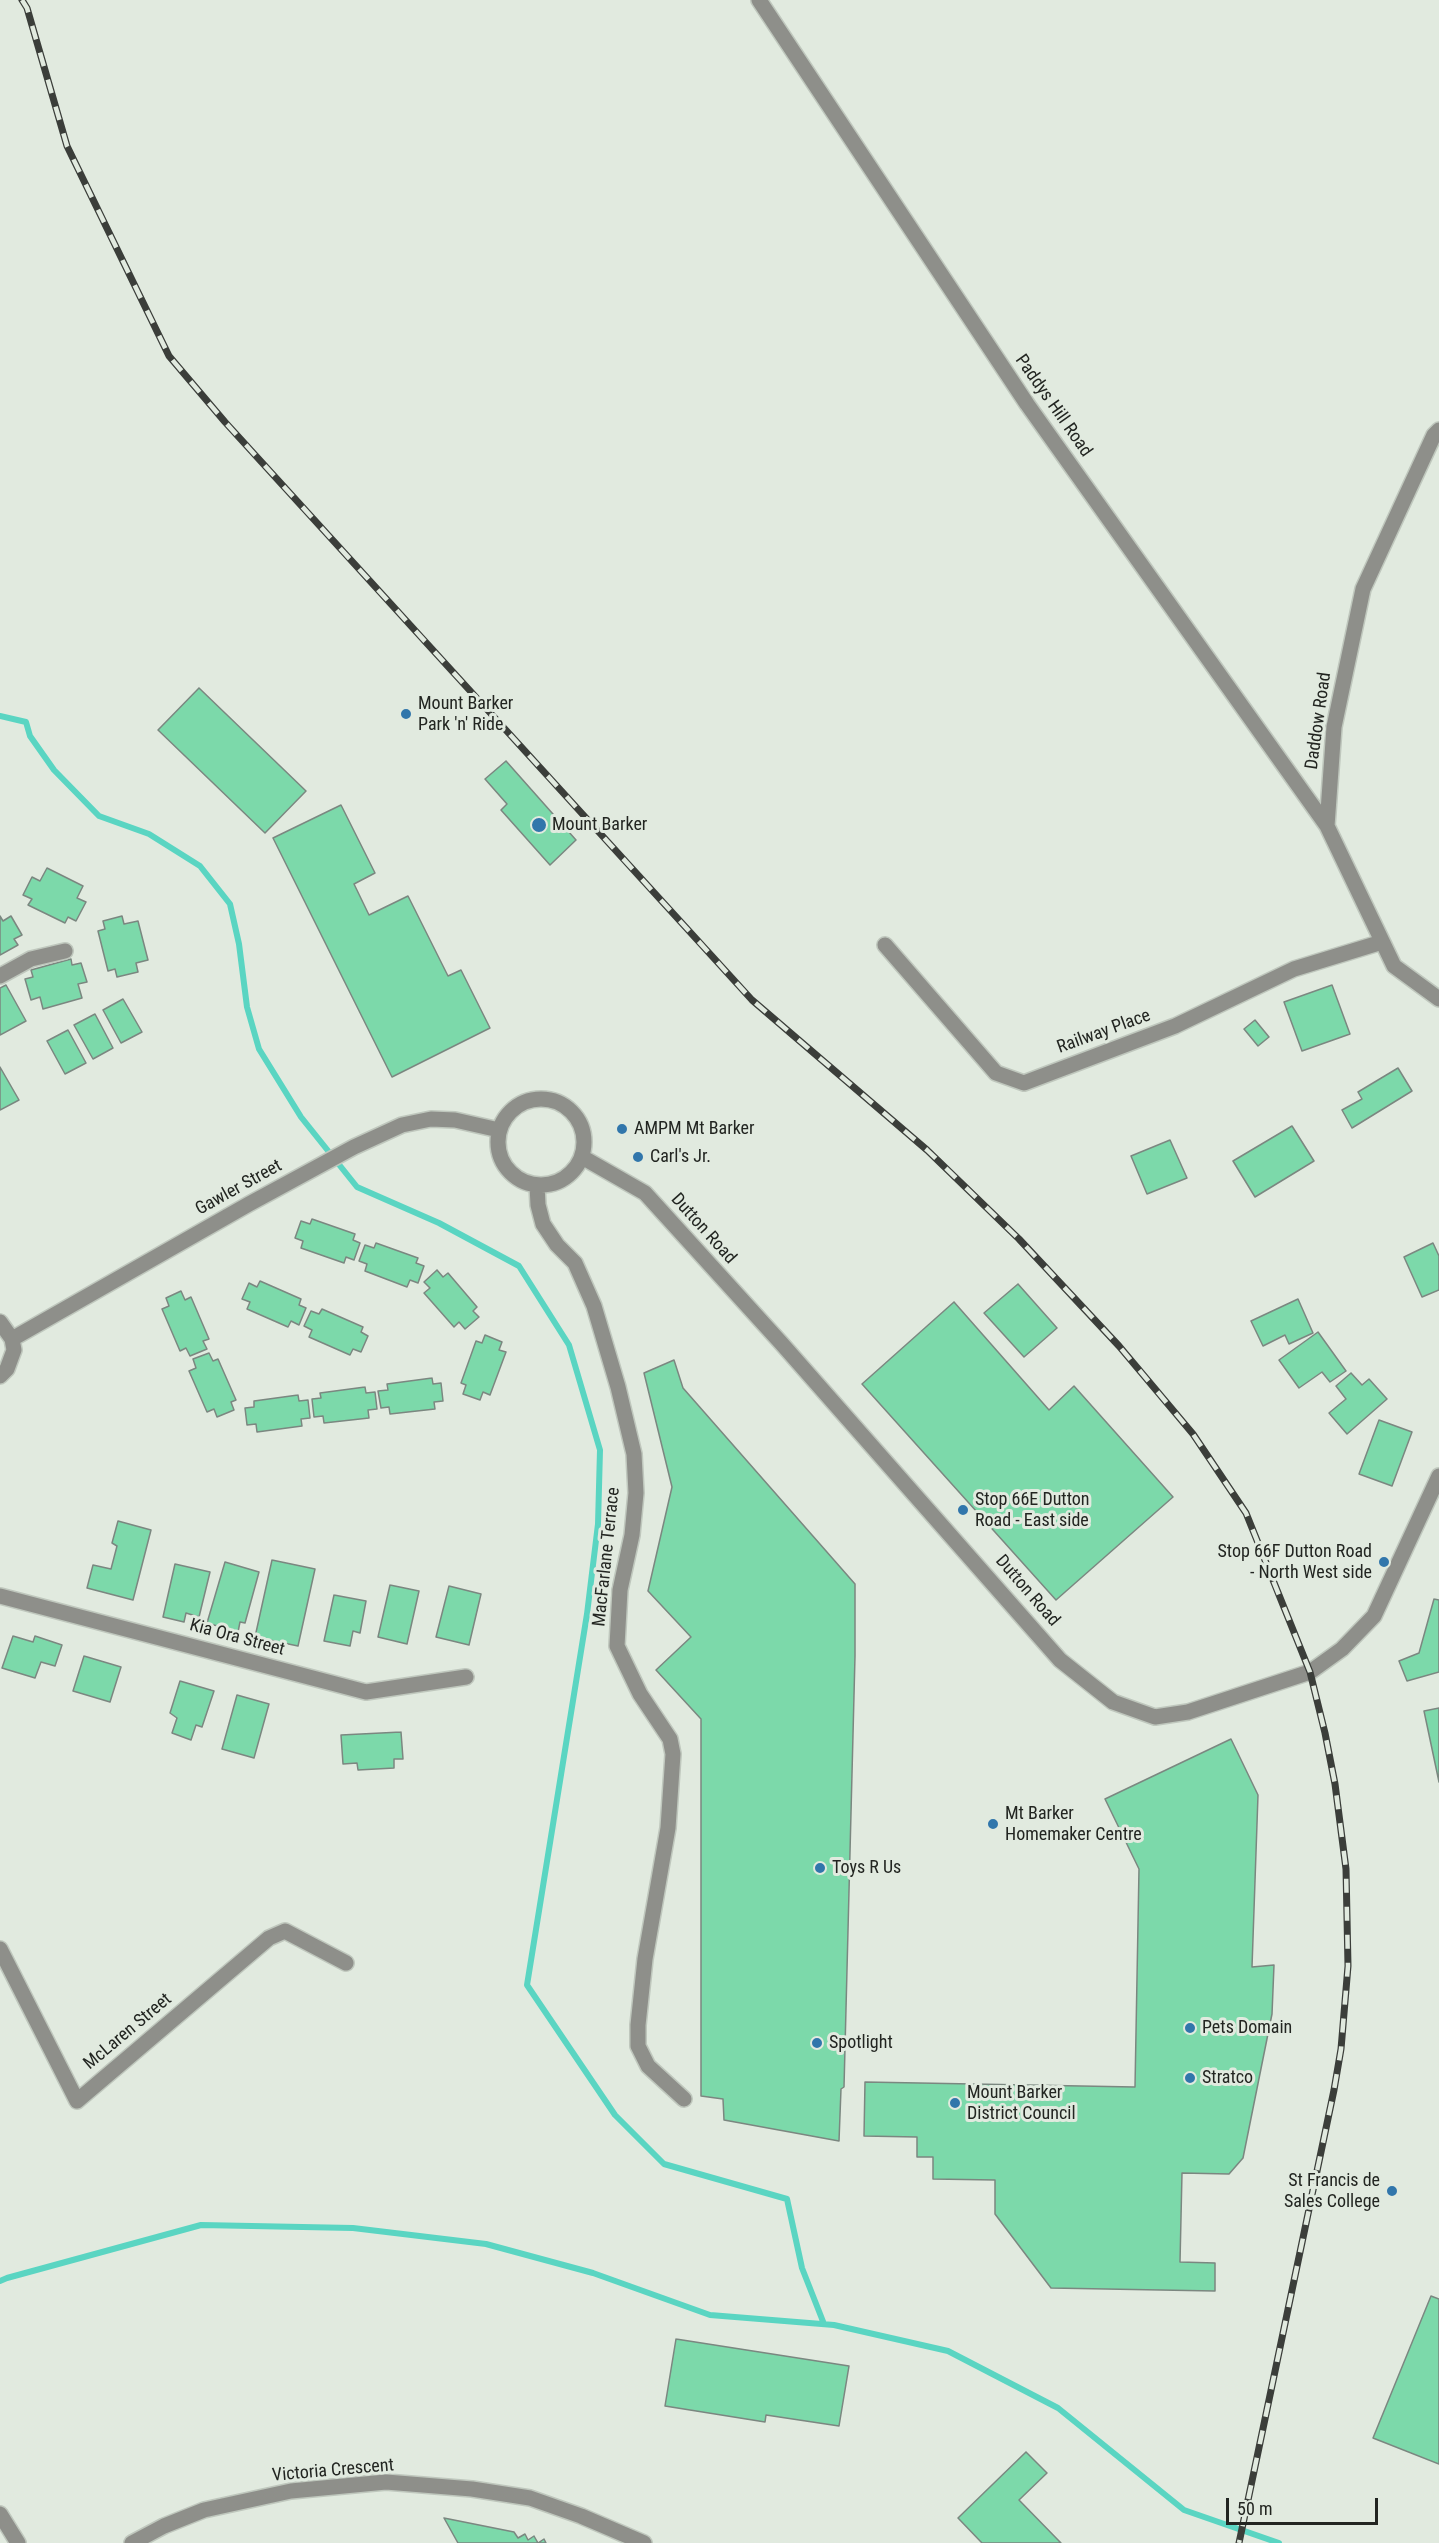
<!DOCTYPE html>
<style>
body{margin:0}
#map{position:relative;width:1439px;height:2543px;overflow:hidden;background:#e1eadf;font-family:"Roboto Condensed",sans-serif}
canvas{display:block}
.scale{position:absolute;left:1226px;top:2498px;width:152px;height:27px;box-sizing:border-box;border:3px solid #222521;border-top:0;padding-left:8px;font-size:18px;line-height:21px;white-space:nowrap;color:#222521;-webkit-text-stroke:4px #e1eadf;paint-order:stroke}
</style>
<div id="map">
<canvas width="1439" height="2543"></canvas>
<div class="scale">50 m</div>
</div>
<script>
const c = document.querySelector('canvas').getContext('2d');
c.lineJoin = 'round';
const poly = rows => new Path2D(rows.map(r => 'M' + r).join(''));
function strokePath(path, color, width, dash) { c.strokeStyle = color; c.lineWidth = width; c.lineCap = dash ? 'butt' : 'round'; c.setLineDash(dash || []); c.stroke(path); }
function paint(path, color) { c.fillStyle = color; c.fill(path, 'evenodd'); }
function drawText(font, color, halo, rows, align = 'center') {
  c.font = font + ' "Roboto Condensed",sans-serif'; c.lineWidth = 6; c.setLineDash([]); c.textBaseline = 'middle'; c.strokeStyle = halo; c.fillStyle = color; for (const [text, x, y, turn = 0] of rows) {
    c.save(); c.translate(x, y); c.rotate((+turn || 0) * Math.PI / 180); c.textAlign = isNaN(turn) ? turn : align; if (halo) c.strokeText(text, 0, 0); c.fillText(text, 0, 0); c.restore();
  }
}
const stream = poly([
 [0,716,26,722,30,736,54,770,99,816,149,834,200,866,230,904,239,944,247,1007,259,1049,301,1117,357,1187,439,1223,519,1266,569,1345,600,1450,598,1524,587,1614,527,1985,615,2115,664,2164,787,2199,802,2268,824,2324],
 [0,2281,7,2278,201,2225,353,2228,486,2244,593,2273,710,2315,834,2325,948,2351,1058,2408,1184,2510,1279,2543]
]);
const building = poly([
 [199,688,306,791,265,833,158,730,199,688],
 [506,761,576,840,550,865,501,810,507,804,485,779,506,761],
 [341,805,375,873,354,884,369,915,408,896,448,976,461,970,490,1028,392,1077,273,838,341,805],
 [47,868,83,886,77,898,86,902,76,921,68,917,65,923,28,905,32,899,23,895,32,877,40,881,47,868],
 [0,916,3,921,11,916,22,935,14,939,18,945,0,955,0,916],
 [122,916,124,924,138,921,148,960,136,963,138,972,117,977,115,969,108,971,98,931,105,929,103,921,122,916],
 [71,959,72,965,81,963,87,982,78,984,82,998,43,1009,40,997,31,1000,25,979,33,977,31,970,71,959],
 [6,985,26,1021,0,1035,0,988,6,985],
 [1332,985,1350,1034,1302,1051,1284,1002,1332,985],
 [123,999,142,1032,121,1043,103,1010,123,999],
 [95,1014,113,1048,93,1059,74,1025,95,1014],
 [1255,1020,1269,1037,1258,1046,1244,1029,1255,1020],
 [68,1030,86,1063,65,1074,47,1041,68,1030],
 [0,1067,19,1100,0,1110,0,1067],
 [1398,1068,1412,1091,1352,1128,1342,1110,1362,1099,1358,1092,1398,1068],
 [1292,1126,1314,1161,1255,1197,1233,1161,1292,1126],
 [1170,1140,1187,1178,1147,1194,1131,1156,1170,1140],
 [312,1219,355,1234,353,1240,360,1243,354,1260,346,1257,344,1263,301,1248,303,1241,295,1238,301,1221,310,1224,312,1219],
 [376,1243,418,1258,416,1263,424,1266,418,1283,410,1280,407,1287,365,1271,367,1264,359,1261,365,1245,374,1248,376,1243],
 [1433,1243,1439,1256,1439,1290,1422,1297,1404,1257,1433,1243],
 [437,1270,443,1277,448,1273,477,1307,473,1311,479,1317,465,1329,459,1322,454,1327,424,1293,430,1288,424,1282,437,1270],
 [260,1281,301,1299,299,1305,306,1308,299,1325,291,1321,288,1327,247,1309,250,1302,242,1299,249,1283,257,1287,260,1281],
 [1018,1284,1057,1328,1024,1357,984,1313,1018,1284],
 [181,1291,185,1300,191,1297,209,1339,203,1341,207,1349,190,1356,186,1348,180,1351,162,1309,169,1306,166,1298,181,1291],
 [1298,1299,1313,1333,1289,1344,1285,1335,1263,1346,1251,1321,1298,1299],
 [954,1302,1049,1410,1074,1386,1173,1497,1056,1600,862,1384,954,1302],
 [322,1309,363,1327,361,1332,368,1336,361,1352,353,1349,350,1355,309,1337,312,1330,304,1326,311,1311,319,1314,322,1309],
 [1318,1332,1346,1371,1330,1382,1322,1372,1299,1388,1279,1360,1318,1332],
 [485,1335,502,1342,499,1350,506,1352,490,1395,483,1392,480,1400,463,1394,466,1385,461,1383,476,1341,482,1343,485,1335],
 [209,1353,213,1361,218,1359,236,1400,231,1402,234,1410,217,1417,214,1409,207,1412,189,1371,196,1368,193,1359,209,1353],
 [674,1360,683,1388,855,1584,855,1656,844,2087,841,2089,839,2141,724,2120,723,2099,701,2096,701,1719,656,1670,691,1637,648,1591,672,1487,644,1373,674,1360],
 [1351,1373,1362,1385,1369,1379,1387,1399,1347,1434,1329,1413,1346,1399,1336,1386,1351,1373],
 [432,1378,433,1384,441,1383,443,1401,434,1402,435,1409,390,1414,389,1407,381,1408,378,1391,388,1390,387,1384,432,1378],
 [365,1387,366,1393,375,1392,377,1409,368,1410,369,1418,324,1423,323,1416,314,1417,312,1399,321,1398,320,1393,365,1387],
 [298,1395,299,1401,308,1400,310,1418,301,1419,302,1426,257,1432,256,1424,247,1425,245,1408,254,1407,254,1401,298,1395],
 [1379,1420,1412,1432,1392,1486,1359,1474,1379,1420],
 [118,1521,151,1530,133,1600,87,1588,93,1565,111,1569,117,1546,112,1543,118,1521],
 [272,1560,315,1569,298,1646,255,1637,272,1560],
 [225,1562,259,1572,245,1623,240,1622,238,1632,207,1623,225,1562],
 [175,1564,210,1572,199,1617,186,1613,184,1622,163,1617,175,1564],
 [390,1585,419,1591,407,1644,378,1637,390,1585],
 [449,1586,481,1594,469,1645,436,1637,449,1586],
 [334,1595,366,1601,360,1633,353,1631,350,1646,324,1641,334,1595],
 [1434,1599,1439,1600,1439,1672,1407,1681,1399,1661,1419,1653,1434,1599],
 [13,1636,33,1642,35,1636,62,1645,55,1666,41,1662,35,1678,2,1668,13,1636],
 [84,1656,121,1667,110,1702,73,1691,84,1656],
 [180,1681,214,1691,202,1727,196,1725,191,1740,172,1733,177,1718,170,1713,180,1681],
 [237,1695,269,1704,254,1758,222,1749,237,1695],
 [1439,1708,1439,1782,1424,1711,1439,1708],
 [401,1732,403,1759,394,1759,394,1768,358,1770,357,1763,343,1764,341,1735,401,1732],
 [1231,1739,1258,1795,1252,1967,1274,1965,1272,2014,1243,2158,1229,2174,1182,2173,1180,2262,1215,2263,1215,2291,1051,2288,995,2214,995,2180,933,2179,933,2157,917,2157,917,2137,864,2136,865,2082,1135,2087,1139,1869,1105,1799,1231,1739],
 [1431,2296,1439,2299,1439,2464,1373,2438,1431,2296],
 [676,2339,849,2366,839,2426,766,2415,765,2422,665,2406,676,2339],
 [1026,2452,1047,2473,1019,2500,1061,2543,982,2543,958,2518,1026,2452],
 [444,2518,514,2532,518,2538,525,2534,528,2540,534,2536,538,2543,544,2539,546,2543,458,2543,444,2518]
]);
const minor = poly([
 [759,0,1027,404,1327,826],
 [1439,430,1434,435,1363,589,1334,727,1327,826,1394,966,1439,999],
 [885,945,996,1073,1024,1083,1175,1026,1294,969,1382,942],
 [0,976,31,959,65,951],
 '498 1142a43 43 0 1 1 86 0a43 43 0 1 1-86 0Z',
 [582,1157,645,1193,782,1344,1060,1660,1113,1702,1155,1717,1188,1712,1310,1672,1342,1649,1374,1616,1439,1476],
 [537,1185,538,1205,543,1224,557,1245,575,1263,594,1306,618,1387,634,1454,636,1493,632,1535,620,1590,617,1646,640,1694,670,1739,673,1754,668,1828,645,1959,638,2025,638,2046,648,2066,684,2099],
 [0,1322,12,1339,14,1350,7,1369,0,1376],
 [12,1339,249,1204,354,1147,402,1125,431,1119,455,1120,499,1130],
 [0,1596,366,1692,466,1677],
 [0,1949,77,2101,269,1938,285,1931,346,1963],
 [0,2514,18,2543],
 [132,2543,164,2526,204,2510,291,2491,386,2482,472,2489,530,2498,581,2516,644,2543]
]);
const rail = poly([
 [22,0,27,8,67,146,169,356,225,422,752,1000,927,1150,1019,1239,1119,1346,1193,1434,1246,1513,1310,1672,1325,1733,1335,1784,1346,1869,1348,1966,1341,2049,1334,2090,1239,2543]
]);
const markers = [
 [406,714,6,"#3176ab"],
 [539,825,8,"#3176ab"],
 [622,1129,6,"#3176ab"],
 [638,1157,6,"#3176ab"],
 [963,1510,6,"#3176ab"],
 [1384,1562,6,"#3176ab"],
 [993,1824,6,"#3176ab"],
 [820,1868,6,"#3176ab"],
 [1190,2028,6,"#3176ab"],
 [817,2043,6,"#3176ab"],
 [1190,2078,6,"#3176ab"],
 [955,2103,6,"#3176ab"],
 [1392,2191,6,"#3176ab"]
];
const streetNames = [
 ["Paddys Hill Road",1053,406,55],
 ["Daddow Road",1319,721,-82],
 ["Railway Place",1104,1032,-20],
 ["Gawler Street",239,1188,-29],
 ["Dutton Road",703,1229,48],
 ["MacFarlane Terrace",607,1557,-84],
 ["Dutton Road",1027,1591,49],
 ["Kia Ora Street",237,1638,15],
 ["McLaren Street",128,2032,-40],
 ["Victoria Crescent",333,2471,-5]
];
const poiNames = [
 ["Mount Barker",418,704],
 ["Park 'n' Ride",418,725],
 ["Mount Barker",552,825],
 ["AMPM Mt Barker",634,1129],
 ["Carl's Jr.",650,1157],
 ["Stop 66E Dutton",975,1500],
 ["Road - East side",975,1521],
 ["Stop 66F Dutton Road",1372,1552,"right"],
 ["- North West side",1372,1573,"right"],
 ["Mt Barker",1005,1814],
 ["Homemaker Centre",1005,1835],
 ["Toys R Us",832,1868],
 ["Pets Domain",1202,2028],
 ["Spotlight",829,2043],
 ["Stratco",1202,2078],
 ["Mount Barker",967,2093],
 ["District Council",967,2114],
 ["St Francis de",1380,2181,"right"],
 ["Sales College",1380,2202,"right"]
];
strokePath(stream, '#5ad5c2', 6);
paint(building, '#7cd9aa');
strokePath(building, '#7b8780', 1.5);
strokePath(minor, '#bfc7bd', 18);
strokePath(minor, '#8e8f8a', 15);
strokePath(rail, '#3b3e3a', 7);
strokePath(rail, '#e1eadf', 4.5, [14]);
for (const [x, y, r, color] of markers) { const dot = new Path2D(); dot.arc(x, y, r, 0, 2 * Math.PI); c.fillStyle = color; c.fill(dot); strokePath(dot, '#e1eadf', 2); }
drawText('18px', '#222521', '#e1eadf', streetNames);
drawText('18px', '#222521', '#e1eadf', poiNames, 'left');
</script>
